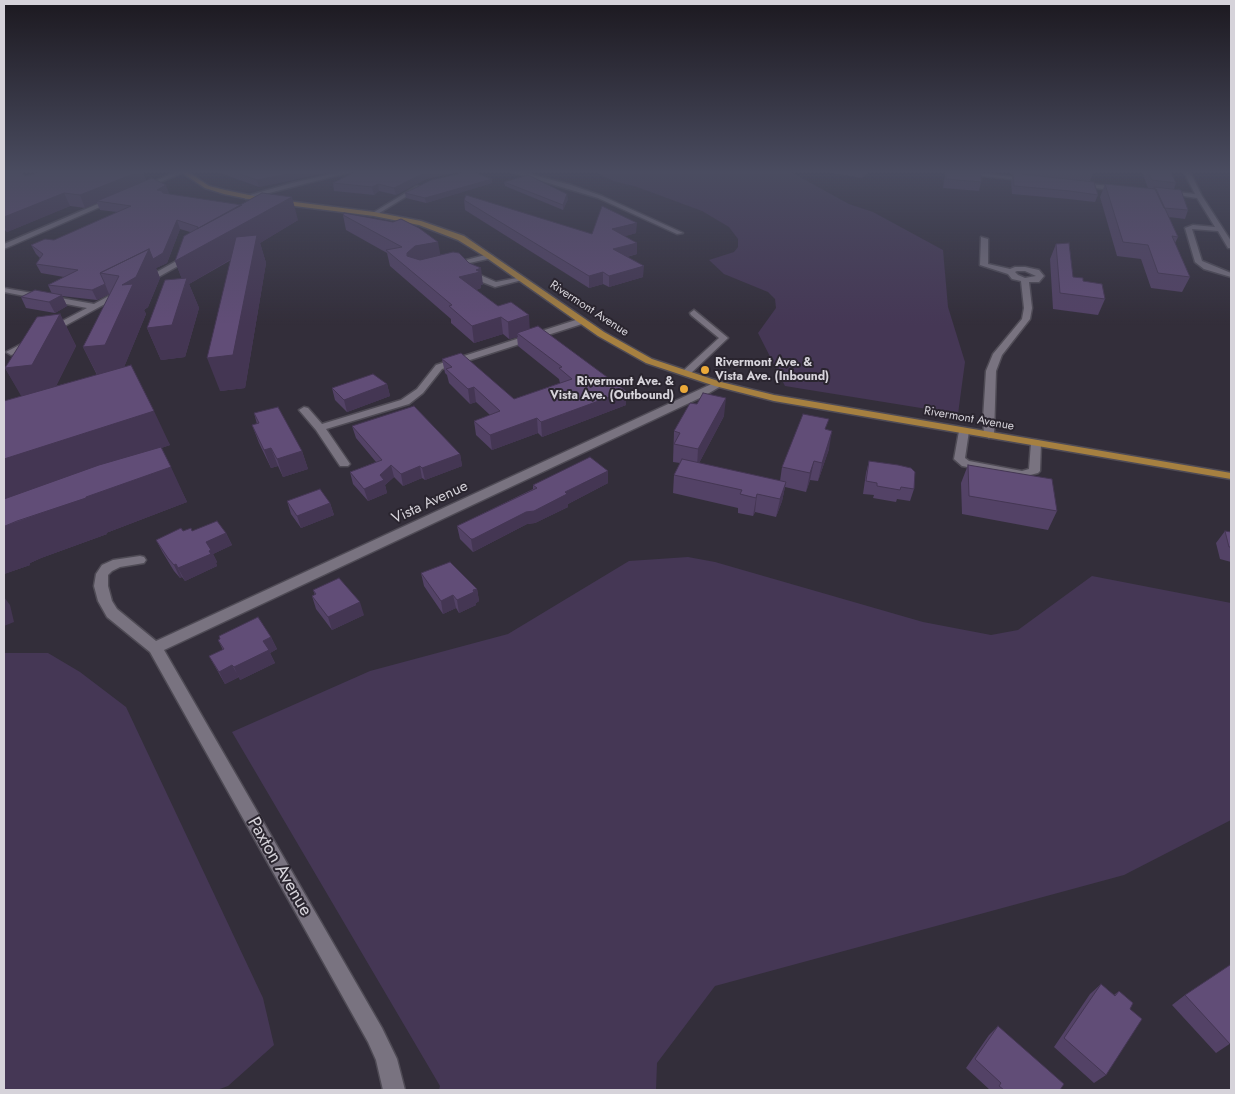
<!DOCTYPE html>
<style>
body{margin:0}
#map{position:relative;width:1235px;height:1094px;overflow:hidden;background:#332e3a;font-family:Jost,sans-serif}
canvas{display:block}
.frame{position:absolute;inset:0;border:5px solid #d6d3da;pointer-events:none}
</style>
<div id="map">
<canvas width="1235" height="1094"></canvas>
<div class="frame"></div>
</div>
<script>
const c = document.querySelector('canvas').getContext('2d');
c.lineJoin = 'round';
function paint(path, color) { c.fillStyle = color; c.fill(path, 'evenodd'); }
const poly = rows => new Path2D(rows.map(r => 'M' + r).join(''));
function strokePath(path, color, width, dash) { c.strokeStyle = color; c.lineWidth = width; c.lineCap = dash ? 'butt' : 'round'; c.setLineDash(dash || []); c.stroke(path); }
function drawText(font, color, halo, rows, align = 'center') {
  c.font = font + ' Jost,sans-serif'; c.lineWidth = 4; c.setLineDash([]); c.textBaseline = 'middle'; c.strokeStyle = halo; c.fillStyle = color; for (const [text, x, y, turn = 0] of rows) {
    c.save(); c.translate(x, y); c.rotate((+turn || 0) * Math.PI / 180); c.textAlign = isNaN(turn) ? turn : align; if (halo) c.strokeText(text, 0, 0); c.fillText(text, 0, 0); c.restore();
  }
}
const green = poly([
 [595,172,791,172,849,204,873,212,943,250,948,307,965,362,958,414,785,386,758,333,776,308,775,299,768,292,724,274,709,260,734,252,738,247,738,239,729,227,702,211,637,187,613,181],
 [688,557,715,562,923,622,991,635,1018,630,1092,576,1231,603,1231,820,1124,875,715,986,657,1063,656,1090,439,1090,440,1086,232,732,370,671,508,634,629,561],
 [4,653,48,653,80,672,126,707,263,998,274,1045,228,1086,217,1090,4,1090]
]);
const minor = poly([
 [176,172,184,172,146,188,141,187,176,172],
 [340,172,350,172,246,199,243,197,292,183,340,172],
 [512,172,521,172,571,185,602,196,683,233,677,234,598,198,512,172],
 [947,172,967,172,1031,179,1028,181,947,172],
 [1184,172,1190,172,1202,196,1231,241,1231,248,1228,248,1218,231,1192,229,1202,261,1231,273,1231,277,1204,269,1195,262,1185,228,1193,225,1215,227,1197,198,1164,193,1167,191,1195,194,1184,172],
 [1080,183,1120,187,1123,189,1120,191,1078,186,1080,183],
 [417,186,422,187,376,215,371,214,417,186],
 [114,197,116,198,116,200,4,249,4,244,114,197],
 [981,237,988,239,988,264,1010,269,1015,267,1025,267,1039,270,1044,276,1039,282,1029,282,1032,308,1030,319,1002,355,996,371,994,435,989,438,984,435,983,419,986,371,993,354,1022,319,1024,308,1021,281,1012,279,1008,274,980,265,981,237],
 [1017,271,1025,271,1036,276,1025,278,1018,275,1015,272,1017,271],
 [489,254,493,256,492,258,451,267,447,265,489,254],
 [187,255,194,257,146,284,139,282,187,255],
 [467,269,473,269,478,274,496,282,522,277,526,279,495,287,472,278,466,271,467,269],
 [4,288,94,304,118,291,125,293,50,334,46,331,47,329,87,308,4,292,4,288],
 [694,310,728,338,689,375,686,376,681,373,683,371,719,338,691,315,690,313,694,310],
 [582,318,586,321,585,323,442,369,423,393,409,404,326,429,350,464,348,466,340,466,316,430,299,410,304,407,308,408,322,424,401,400,417,389,436,365,582,318],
 [31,339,35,342,34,344,14,354,11,355,6,352,31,339],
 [718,381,723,384,721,386,704,396,164,650,382,1028,397,1059,405,1090,383,1090,376,1060,368,1042,150,652,107,617,98,601,94,586,96,574,102,565,113,560,140,556,144,557,146,560,144,563,120,567,112,571,108,575,108,586,112,601,117,609,156,641,718,381],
 [964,428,969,431,965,458,969,461,1022,471,1029,469,1031,443,1036,440,1040,441,1041,443,1040,471,1038,473,1022,477,962,466,954,459,959,431,964,428]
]);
const major = poly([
 [181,172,188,172,209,186,225,190,263,198,374,212,421,221,464,236,604,332,652,359,721,382,774,395,1231,473,1231,479,774,401,715,386,646,363,598,336,484,256,458,240,419,225,374,216,263,202,224,194,205,188,181,172]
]);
const wall = poly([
 [4,172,25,176,43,172,143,172,146,181,169,193,167,194,298,220,260,243,266,263,245,388,220,391,231,260,189,284,199,308,185,357,161,360,147,328,182,279,175,261,190,232,180,229,167,263,156,268,160,278,148,307,144,310,146,314,124,367,170,445,161,448,187,502,106,533,107,534,41,558,30,563,30,565,4,574,4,401,22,396,5,368,60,314,76,346,56,386,97,375,83,347,110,294,109,294,97,300,62,296,67,306,55,313,26,308,21,297,52,294,48,285,64,277,41,273,36,264,40,258,36,254,31,245,54,240,117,212,100,210,97,203,85,208,70,206,7,232,4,229],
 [217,172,331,172,259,187],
 [355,172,459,172,426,179,396,195,379,191,374,195,334,191,333,183],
 [826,172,869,172,862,178],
 [945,172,981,172,981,182,979,191,943,188],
 [1010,172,1093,172,1093,173,1090,181,1098,195,1095,202,1068,199,1012,194,1011,181,1013,175,1010,174],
 [1142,172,1168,172,1176,183,1174,189,1188,210,1185,219,1169,217,1178,237,1175,243,1190,277,1182,292,1151,288,1141,259,1117,256,1100,197,1105,184,1154,189,1148,188],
 [492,179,492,183,426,203,406,198,405,193],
 [504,182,568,199,563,210,505,186],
 [464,200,592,234,636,233,625,236,637,254,627,257,643,277,609,287,603,284,589,288,465,210],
 [343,215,440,255,483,285,481,285,481,288,476,290,530,329,626,405,542,437,538,433,492,450,476,435,474,421,490,415,476,402,470,404,449,383,447,375,445,373,442,359,514,399,560,383,559,379,518,346,517,337,509,339,503,334,474,343,451,323,451,319,390,266,387,253,346,230],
 [1056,244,1073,277,1083,281,1105,299,1098,315,1053,309,1050,259],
 [387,384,390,396,347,412,335,400,332,388],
 [254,413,302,451,308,469,283,477,278,466,271,468,259,443,252,425,257,424],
 [724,416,699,463,780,481,782,467,826,430,829,449,818,481,810,480,806,492,785,487,782,501,776,517,755,512,753,516,738,513,738,508,673,493,674,475,680,463,673,462,674,431],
 [352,426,460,454,462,466,425,480,422,478,403,486,394,477,385,485,387,493,368,501,353,484,350,472,376,462,356,438],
 [869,461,914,489,910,501,897,499,896,502,873,498,874,495,863,494,866,473],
 [968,465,1057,511,1048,530,962,514,961,483],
 [608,483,568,504,568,507,535,523,527,524,475,551,473,552,460,539,457,526,533,489,533,485],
 [287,501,330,503,334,515,301,528,291,514],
 [192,531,226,533,232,545,213,554,217,562,216,563,217,566,185,581,182,577,180,578,174,571,163,553,156,540],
 [1225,531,1231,532,1231,562,1220,559,1216,543],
 [421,573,477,589,479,601,476,603,476,605,459,613,456,608,443,614,424,586],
 [313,590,364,615,332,630,316,609,312,596,315,595],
 [271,637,277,649,270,653,275,663,240,680,239,677,225,684,209,656,223,650,218,640],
 [1101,984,1114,995,1119,991,1130,1009,1106,1075,1094,1083,1054,1047,1090,994],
 [1185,995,1231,1043,1216,1053,1172,1005],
 [998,1026,1060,1090,990,1090,966,1068,989,1035]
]);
const shadedWall = poly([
 [138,172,143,172,147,182,97,201,97,203,85,208,80,195],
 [296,172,331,172,259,187,257,180],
 [425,172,459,172,426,179,396,195,394,188],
 [863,172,869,172,862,178],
 [492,179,492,183,426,203,425,198],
 [378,184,379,191,374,195,372,187],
 [166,185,169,193,164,196,157,190],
 [64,193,70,206,7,232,4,225,4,217],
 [567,194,568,199,563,210,563,205],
 [292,197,298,220,260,243,266,263,245,388,220,391,207,358,255,245,189,284,199,308,185,357,161,360,147,328,185,287,175,261],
 [177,220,180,229,167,263,156,268,160,278,148,307,144,310,146,314,120,377,100,380,83,347,122,285,149,249],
 [637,223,636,233,612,240,612,229],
 [438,242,441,258,410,269,407,253,415,246],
 [637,243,637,254,614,260,613,249],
 [644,266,643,277,609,287,609,276],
 [481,268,483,285,481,285,481,288,461,294,459,277],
 [603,272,603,284,589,288,589,276],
 [105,284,109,294,97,300,92,290],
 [62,295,67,306,55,313,49,302],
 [60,314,76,346,50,398,24,401,5,368],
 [529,315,530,333,517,333,518,337,509,339,508,322],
 [501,317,503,334,474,343,472,326],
 [387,384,390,396,347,412,344,400],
 [474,387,476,402,470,404,468,389],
 [626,391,626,405,542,437,541,422],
 [726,398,724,416,697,467,698,449],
 [154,411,170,445,17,498,4,500,4,459],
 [537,418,538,433,492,450,490,435],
 [832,431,829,449,818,481,822,463],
 [271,448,278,466,271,468,264,450],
 [302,451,308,469,283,477,277,459],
 [460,454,462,466,425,480,422,468],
 [814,461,810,480,806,492,810,473],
 [391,465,394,477,385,485,387,493,368,501,364,489],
 [420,466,422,478,403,486,401,474],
 [171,467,187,502,106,533,107,534,41,558,30,563,30,565,4,574,4,529,5,526],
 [608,471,608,483,568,504,568,507,535,523,527,524,473,552,471,539],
 [786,482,782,501,776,517,780,499],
 [757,494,755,512,753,516,756,498],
 [330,503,334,515,301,528,297,516],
 [226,533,232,545,213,554,217,562,216,563,217,566,185,581,178,568,206,542],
 [176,564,182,577,180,578,174,565],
 [477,589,479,601,476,603,476,605,459,613,457,600],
 [453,595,456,608,443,614,441,601],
 [4,597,10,605,14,622,4,626],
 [360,602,364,615,332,630,328,617],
 [271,637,277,649,270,653,275,663,240,680,234,667,263,641],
 [232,665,239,677,225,684,219,672]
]);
const building = poly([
 [4,172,20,172,25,176,43,172,138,172,80,195,64,193,4,217,4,172],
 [234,172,296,172,257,180,234,172],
 [355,172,426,172,394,188,378,184,372,187,333,183,355,172],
 [467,172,473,172,492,179,425,198,405,193,431,180,467,172],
 [946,172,981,172,981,182,946,179,946,172],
 [1076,172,1093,172,1093,173,1076,172],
 [1148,172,1168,172,1171,173,1176,183,1152,180,1148,172],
 [1013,173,1094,182,1098,195,1070,191,1014,186,1013,173],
 [528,175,567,194,563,205,504,182,528,175],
 [152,178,166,185,157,190,162,191,163,193,242,205,197,229,198,227,177,220,163,253,153,259,149,249,100,273,105,284,92,290,48,285,78,270,36,264,43,254,31,245,45,239,54,240,131,206,97,201,152,178],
 [1105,184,1156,189,1178,237,1172,236,1190,277,1158,273,1148,245,1123,242,1105,184],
 [1154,187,1181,190,1188,210,1164,208,1154,187],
 [262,193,292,197,175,261,184,236,262,193],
 [466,195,592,234,602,206,637,223,612,229,637,243,613,249,644,266,609,276,603,272,589,276,464,200,466,195],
 [344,213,393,222,401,219,419,228,438,242,415,246,407,253,407,256,420,260,453,252,459,253,469,263,481,268,476,270,480,272,459,277,498,306,511,302,529,315,508,322,501,317,472,326,449,306,452,305,386,250,402,247,343,215,344,213],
 [257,235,233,355,207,358,236,237,257,235],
 [1069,243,1073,277,1083,278,1083,281,1102,284,1105,299,1060,293,1056,244,1069,243],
 [149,249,136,277,122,285,133,284,105,345,83,347,119,276,100,273,149,249],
 [187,278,172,325,147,328,165,280,187,278],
 [35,290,62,295,49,302,21,297,35,290],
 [60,314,32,365,5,368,37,317,60,314],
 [538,326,626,391,541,422,537,418,490,435,474,421,500,411,474,387,468,389,446,369,452,367,442,359,461,353,514,399,572,379,559,368,562,367,517,333,538,326],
 [131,365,154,411,4,459,4,401,131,365],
 [373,374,387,384,344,400,332,388,373,374],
 [703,393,726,398,698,449,674,444,680,433,674,431,690,403,697,404,703,393],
 [414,406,460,454,422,468,420,466,401,474,391,465,380,475,384,480,364,489,350,472,382,460,352,426,414,406],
 [278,407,302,451,277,459,271,448,264,450,252,425,259,423,254,413,278,407],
 [803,414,829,419,825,429,832,431,822,463,814,461,810,473,782,467,803,414],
 [161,447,171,467,86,497,86,498,17,521,5,526,5,528,4,529,4,499,99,465,161,447],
 [590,457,608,471,565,492,567,494,534,511,526,512,473,539,471,539,457,526,537,488,533,485,590,457],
 [682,459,786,482,780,499,757,494,756,498,740,494,742,490,674,475,682,459],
 [869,461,898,465,911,468,915,472,914,489,901,487,900,490,877,486,877,483,866,481,869,461],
 [968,465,1052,479,1057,511,969,496,968,465],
 [320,489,330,503,297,516,287,501,320,489],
 [217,521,226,533,206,542,211,550,209,551,211,554,178,568,176,564,174,565,168,558,156,540,181,528,183,531,191,528,192,531,217,521],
 [1225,531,1231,532,1231,547,1229,547,1225,531],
 [450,562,477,589,473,590,474,592,457,600,453,595,441,601,421,573,450,562],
 [339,578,360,602,328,617,312,596,316,594,313,590,339,578],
 [258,617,271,637,263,641,269,650,234,667,232,665,219,672,209,656,224,649,218,640,220,639,219,636,258,617],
 [1230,965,1231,966,1231,1043,1230,1044,1185,995,1230,965],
 [1101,984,1115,996,1119,991,1133,1003,1130,1009,1142,1019,1106,1075,1064,1038,1101,984],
 [998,1026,1064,1084,1060,1090,1004,1090,999,1086,1001,1083,975,1059,998,1026]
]);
const markers = [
 [705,370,5,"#eba939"],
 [684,389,5,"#eba939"]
];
const farStreetnames = [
 ["Rivermont Avenue",589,309,33],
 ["Rivermont Avenue",969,419,10]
];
const farPoinames = [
 ["Rivermont Ave. &",715,363],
 ["Vista Ave. (Inbound)",715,377],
 ["Rivermont Ave. &",674,382,"right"],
 ["Vista Ave. (Outbound)",674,396,"right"]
];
const streetNames = [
 ["Vista Avenue",430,503,-25]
];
const nearStreetnames = [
 ["Paxton Avenue",279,867,60]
];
paint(green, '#453755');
strokePath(minor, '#4f4b55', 3);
strokePath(major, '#4f4b55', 3);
paint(minor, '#797380');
paint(major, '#a68040');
paint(wall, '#534266');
paint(shadedWall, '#443653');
paint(building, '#614d77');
strokePath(building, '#443653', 1);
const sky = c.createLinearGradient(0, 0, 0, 325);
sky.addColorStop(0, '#1c1920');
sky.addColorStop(0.53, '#4a4c60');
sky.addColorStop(1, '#4a4c6000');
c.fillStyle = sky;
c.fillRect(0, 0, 1235, 325);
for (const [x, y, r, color] of markers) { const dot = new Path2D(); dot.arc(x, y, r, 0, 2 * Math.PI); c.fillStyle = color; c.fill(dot); strokePath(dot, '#2a252f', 2); }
drawText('12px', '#d6d3da', '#2a252f', farStreetnames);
drawText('bold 12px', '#d6d3da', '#2a252f', farPoinames, 'left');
drawText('15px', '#d6d3da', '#2a252f', streetNames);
drawText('18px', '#d6d3da', '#2a252f', nearStreetnames);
</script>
